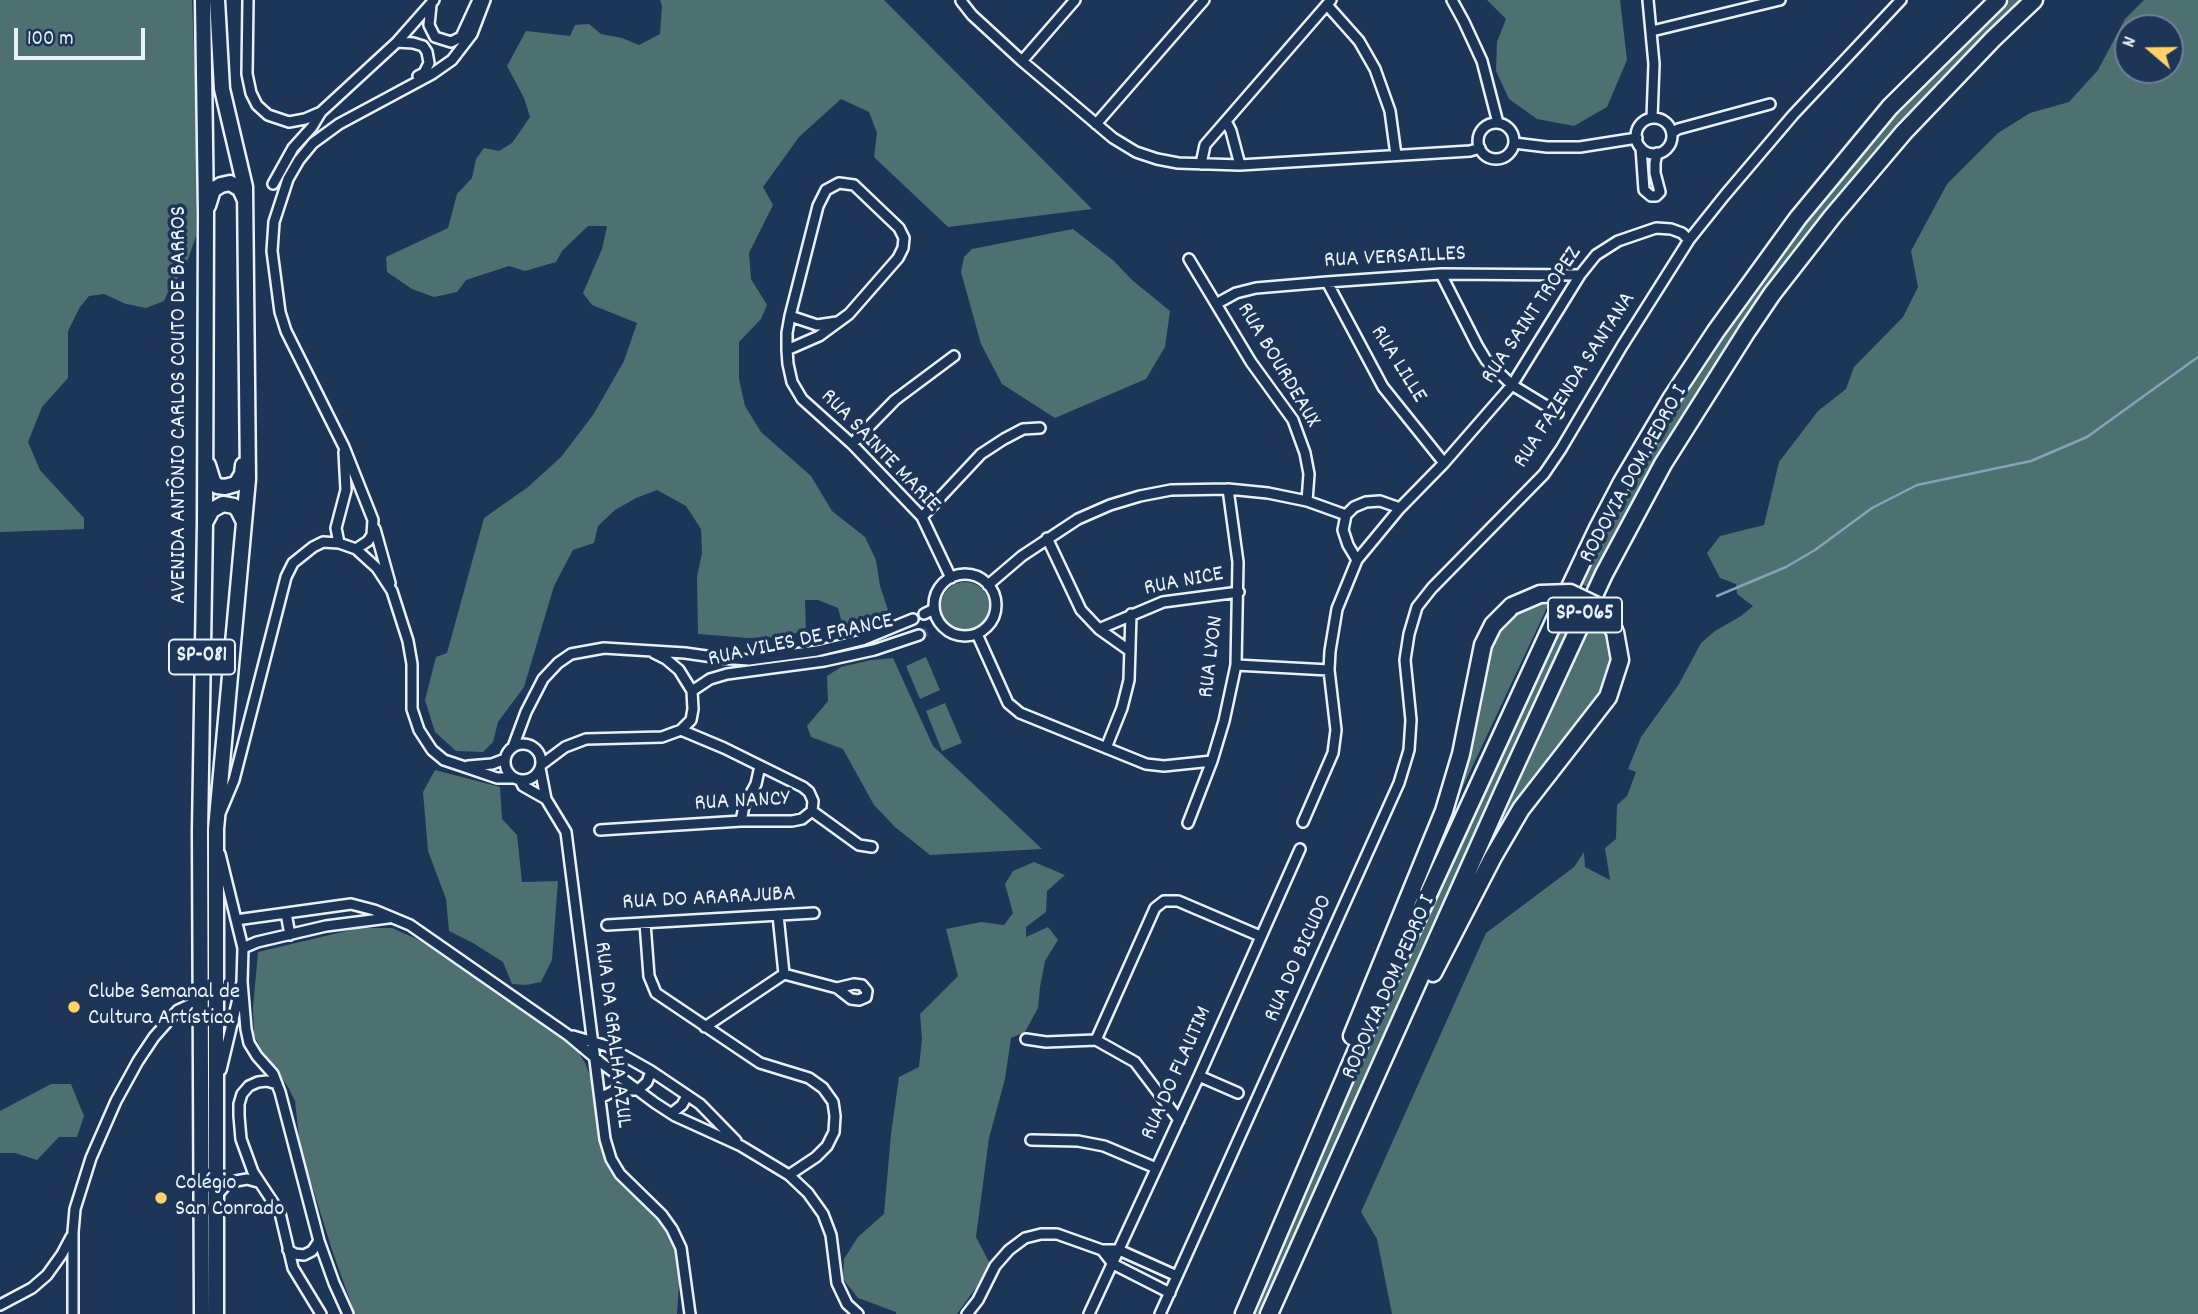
<!DOCTYPE html>
<meta charset="utf-8">
<style>
body{margin:0}
#map{position:relative;width:2198px;height:1314px;overflow:hidden;background:#1d3557;font-family:Dekko,sans-serif}
canvas{display:block}
.north{position:absolute;left:2114px;top:14px;width:70px;height:70px;box-sizing:border-box;background:#1d3557;border:2px solid #6e8097;border-radius:50%;rotate:290deg;font-size:19px;font-weight:700;line-height:28px;text-align:center;color:#e8f1f8}
.north::after{content:'';display:block;margin:auto;width:24px;height:32px;background:#ffd166;clip-path:polygon(50% 0,100% 100%,50% 72%,0 100%)}
.scale{position:absolute;left:14px;top:28px;width:131px;height:32px;box-sizing:border-box;border:4px solid #e8f1f8;border-top:0;padding-left:9px;font-size:21px;line-height:24px;white-space:nowrap;color:#e8f1f8;-webkit-text-stroke:5px #1d3557;paint-order:stroke}
</style>
<div id="map">
<canvas width="2198" height="1314"></canvas>
<div class="north">N</div>
<div class="scale">100 m</div>
</div>
<script>
const c = document.querySelector('canvas').getContext('2d');
c.lineJoin = 'round';
function paint(path, color) { c.fillStyle = color; c.fill(path, 'evenodd'); }
const poly = rows => new Path2D(rows.map(r => 'M' + r).join(''));
function strokePath(path, color, width, dash) { c.strokeStyle = color; c.lineWidth = width; c.lineCap = dash ? 'butt' : 'round'; c.setLineDash(dash || []); c.stroke(path); }
function drawText(font, color, halo, rows, align = 'center') {
  c.font = font + ' Dekko,sans-serif'; c.lineWidth = 7; c.setLineDash([]); c.textBaseline = 'middle'; c.strokeStyle = halo; c.fillStyle = color; for (const [text, x, y, turn = 0] of rows) {
    c.save(); c.translate(x, y); c.rotate((+turn || 0) * Math.PI / 180); c.textAlign = isNaN(turn) ? turn : align; if (halo) c.strokeText(text, 0, 0); c.fillText(text, 0, 0); c.restore();
  }
}
const green = poly([
 [0,0,192,0,197,129,196,236,185,268,169,290,164,301,146,308,126,304,104,294,89,296,80,307,68,331,68,378,42,407,28,442,40,470,84,518,84,529,0,532],
 [660,0,884,0,1092,209,948,227,874,157,877,133,869,112,841,99,799,137,763,187,773,205,749,253,751,279,767,305,761,319,739,342,739,379,745,406,761,432,811,476,832,511,865,537,876,560,880,586,888,610,866,625,843,627,838,608,818,600,805,600,806,630,783,637,748,638,698,634,697,577,702,553,701,529,686,506,657,490,636,498,615,510,598,526,594,543,573,550,554,586,524,687,498,722,493,742,483,752,456,751,435,732,425,700,436,657,447,653,484,518,528,487,561,457,593,415,624,361,637,323,592,305,583,293,602,249,607,226,588,226,562,251,556,262,525,271,509,266,466,280,457,292,434,297,412,289,387,272,386,257,448,228,457,194,472,178,476,159,484,148,499,151,512,143,530,117,524,98,507,66,526,31,570,36,575,25,589,24,601,34,622,38,639,45,660,34,662,6],
 [1487,0,1620,0,1627,60,1607,107,1574,126,1537,119,1509,99,1496,71,1497,42,1506,19],
 [2010,0,2026,0,1845,192,1591,588,1581,584,1634,477,1670,415,1745,301,1802,225,1883,127,1921,86],
 [2144,0,2198,0,2198,1314,1392,1314,1377,1239,1361,1212,1486,933,1574,867,1584,852,1585,867,1610,880,1605,848,1616,839,1617,805,1627,796,1636,772,1628,769,1641,737,1679,684,1701,643,1715,631,1741,616,1753,606,1737,594,1736,584,1720,578,1707,553,1720,536,1764,525,1779,462,1818,411,1846,389,1854,367,1903,317,1918,287,1911,251,1947,184,1998,133,2030,113,2069,102,2098,70,2125,19],
 [2170,28,2170,70,2128,70,2128,28],
 [1073,229,1114,261,1132,280,1170,311,1165,347,1146,379,1055,418,1002,384,981,344,961,272,964,257,972,249],
 '941 606a24 24 0 1 1 48 0a24 24 0 1 1-48 0Z',
 [1551,599,1459,795,1445,829,1442,830,1468,752,1495,636,1507,619,1527,605],
 [1571,601,1583,605,1417,969,1375,1057,1263,1314,1251,1314,1337,1122,1365,1051],
 [1595,614,1607,631,1613,664,1605,687,1590,711,1524,792,1487,852],
 [926,657,940,690,920,699,906,666],
 [893,658,933,746,1042,849,930,855,895,827,874,805,843,749,811,737,807,726,828,701,827,676,841,667,871,660],
 [945,703,962,743,942,751,926,711],
 [435,770,500,787,502,819,517,835,522,882,558,881,552,960,541,982,526,985,512,984,503,962,473,943,449,931,446,899,428,851,423,792],
 [1034,862,1065,875,1047,891,1046,912,1026,927,1026,937,1048,927,1058,940,1045,961,1040,987,1038,1008,1025,1032,1011,1038,1005,1079,989,1138,976,1237,989,1262,977,1286,957,1314,896,1314,896,1312,858,1298,843,1279,844,1259,858,1237,884,1214,891,1134,899,1077,919,1067,922,1039,920,1014,958,976,946,929,981,922,1004,925,1013,913,1005,884,1013,871],
 [359,928,392,928,419,940,564,1038,577,1050,585,1063,594,1085,605,1156,624,1185,633,1196,659,1216,673,1235,680,1269,677,1314,355,1314,333,1253,300,1147,295,1101,288,1087,261,1049,254,1035,253,1008,258,952],
 [51,1084,71,1084,84,1116,77,1137,59,1137,37,1160,15,1153,0,1153,0,1111]
]);
const stream = poly([
 [1717,596,1786,567,1815,550,1872,508,1917,485,2031,461,2087,437,2198,357]
]);
const streetTunnel = poly([
 [919,635,931,630]
]);
const street = poly([
 [248,0,247,74,251,93,257,105,268,115,289,122,305,119,319,113],
 [1452,0,1464,22,1482,61,1498,123],
 [1648,0,1654,64,1652,118],
 [961,1,972,15,1022,61,1113,138,1136,152,1157,159,1178,163,1240,165,1470,151,1480,148],
 [431,5,429,25,435,37,451,42,461,37,478,0],
 [1327,5,1359,41,1375,69,1390,111,1396,155],
 [1652,31,1780,0],
 [397,42,413,43,423,46,427,52,429,63,424,73,418,76],
 [1022,61,1075,0],
 '1636 136a18 18 0 1 1 36 0a18 18 0 1 1-36 0Z',
 [1226,121,1231,131,1240,165],
 '1478 141a18 18 0 1 1 36 0a18 18 0 1 1-36 0Z',
 [1096,124,1204,0],
 [1672,133,1678,129,1770,104],
 [1514,143,1547,147,1580,147,1637,138],
 [1641,148,1644,190,1651,196,1656,196,1660,192,1655,173,1655,163,1657,153],
 [1201,164,1205,145,1331,0],
 [273,184,293,148,312,127,321,112,397,42,434,0],
 [1189,259,1251,362,1293,420,1305,453,1309,474,1307,501],
 [1441,274,1477,345,1486,360,1512,385,1558,413],
 [1327,282,1383,387,1444,463],
 [1216,304,1236,293,1256,288,1327,282,1441,274,1580,275],
 [790,316,817,325,837,322],
 [787,350,819,336,849,314,898,258,903,248,904,238,899,228,854,185,839,183,826,190,818,206,790,316,787,333,787,350,788,364,792,382,802,399,852,444,922,517,951,578],
 [852,444,895,400,954,356],
 [922,517,981,454,1004,439,1023,429,1040,428],
 [375,529,390,583],
 [1047,538,1081,610,1099,629,1130,651],
 [339,543,336,528,346,490,344,452],
 [356,549,368,541,372,535,373,520,344,447,286,331,280,312,272,251,274,222,288,179,299,160,313,143,339,124,432,74,452,60,472,34,485,0],
 [1357,560,1348,545,1343,530,1346,515,1354,507,1366,502,1380,501,1400,508],
 '934 605a31 31 0 1 1 62 0a31 31 0 1 1-62 0Z',
 [988,585,1022,556,1078,519,1110,505,1140,496,1171,490,1228,489,1268,493,1307,501,1346,515],
 [924,614,934,609],
 [1099,629,1163,602,1239,592],
 [977,634,1008,703,1020,713,1146,764,1164,766,1212,761],
 [1236,665,1329,670],
 [692,691,710,679,727,674,824,661,874,650,919,635],
 [681,730,724,748,803,787,809,792,813,801,812,811],
 '505 762a18 18 0 1 1 36 0a18 18 0 1 1-36 0Z',
 [513,747,526,712,543,679,558,663,571,654,604,648,685,653,720,658,749,660,817,651,862,640,913,619],
 [1106,748,1122,708,1129,680,1131,614],
 [541,765,565,747,586,739,662,737,681,730,691,720,693,709,692,691,679,670,666,659,654,653],
 [468,766,492,764,505,759],
 [540,768,546,799,566,832,605,1139,611,1159,620,1174,662,1215,672,1229,681,1248,690,1314],
 [520,780,523,786,546,799],
 [221,811,234,780,286,577,293,563,313,547,323,542,339,543,356,549,377,568,392,591,408,641,412,664,412,709,419,730,432,750,444,760,462,766,497,778,515,778],
 [741,821,744,806,756,784,760,766],
 [1303,822,1333,753,1336,730,1329,670,1330,651,1337,609,1357,560,1400,508,1444,463,1512,385,1580,275,1596,255,1618,241,1656,228,1671,229,1682,233,1689,240],
 [1188,823,1212,761,1224,721,1236,665,1238,562,1228,489],
 [600,830,741,821,792,821,802,819,812,811,859,845,872,847],
 [220,854,243,948,242,982,221,1070],
 [286,913,290,935],
 [778,915,784,974],
 [236,920,351,904,374,910,410,925,568,1035,600,1062,655,1103,675,1116,741,1146,789,1175,808,1193,823,1214,831,1235,837,1283,847,1304,858,1314],
 [645,923,649,976,656,993,760,1063,809,1078,823,1088,833,1102,835,1116,834,1132,827,1146,816,1157,789,1175],
 [607,925,814,913],
 [243,948,257,942,326,926,388,918],
 [242,982,246,1029,249,1043,257,1056,273,1074,280,1092,319,1241,334,1283,348,1314],
 [705,1027,784,974,837,988,851,999,859,1000,866,997,867,991,862,985,854,984,837,988],
 [573,1036,607,1046,651,1071,700,1104,736,1141],
 [1026,1039,1046,1042,1096,1040,1135,1062,1179,1120],
 [1096,1040,1155,908,1164,901,1178,901,1260,936],
 [1199,1076,1238,1093],
 [277,1084,267,1081,258,1082,249,1086,242,1094,239,1104,239,1116,241,1139,253,1172,280,1213,293,1268,321,1314],
 [600,1098,616,1090,638,1090,647,1082,651,1071],
 [672,1113,682,1105,687,1096],
 [1031,1140,1078,1141,1104,1146,1156,1168],
 [217,1195,226,1185,236,1181,247,1179,258,1182],
 [288,1250,295,1254,304,1255,312,1251,319,1241],
 [1102,1250,1113,1264,1170,1293],
 [0,1305,32,1288,47,1275,62,1254,71,1237],
 [73,1314,73,1232,75,1209,91,1158,116,1101,138,1061,154,1037,178,1010,200,1000],
 [967,1314,978,1300,995,1266,1009,1250,1025,1238,1041,1234,1057,1234,1102,1250,1119,1250,1177,1276],
 [1089,1314,1199,1076,1300,849],
 [1160,1314,1399,783,1409,750,1411,720,1405,660,1409,634,1417,607,1432,588,1544,474,1561,449,1622,346,1689,240,1725,195,1793,115,1901,0]
]);
const primary = poly([
 [208,206,213,190,221,185,230,183,240,189,245,200],
 [208,465,213,481,217,486,225,487,236,484,242,474,243,465],
 [205,523,212,510,223,504,234,506,238,510,244,522],
 [202,1314,200,831,205,523,206,214,203,0],
 [216,1314,216,829,248,479,245,187,222,89,217,0]
]);
const highway = poly([
 [1433,973,1493,857,1521,809,1608,697,1620,660,1615,632],
 [1352,1036,1444,811,1461,754,1483,645,1493,625,1512,606],
 [1244,1314,1362,1038,1563,602,1598,528,1622,482,1671,399,1716,331,1798,218,1890,107,1998,0],
 [1269,1314,1504,790,1604,574,1663,464,1747,331,1772,294,1832,217,1904,132,1993,39,2034,0]
]);
const highwayBridge = poly([
 [1512,606,1540,594,1570,593,1595,605,1606,616,1615,632]
]);
const markers = [
 [74,1007,7,"#ffd166"],
 [161,1198,7,"#ffd166"]
];
const shields = [
 [1585,615,74],
 [202,657,66]
];
const shieldNames = [
 ["SP-065",1585,615],
 ["SP-081",202,657]
];
const streetNames = [
 ["RUA VERSAILLES",1395,259,-3],
 ["RUA SAINT TROPEZ",1533,316,-56],
 ["RUA LILLE",1397,365,58],
 ["RUA BOURDEAUX",1277,366,59],
 ["RUA FAZENDA SANTANA",1576,381,-57],
 ["AVENIDA ANTÔNIO CARLOS COUTO DE BARROS",181,405,-90],
 ["RUA SAINTE MARIE",879,452,46],
 ["RODOVIA DOM PEDRO I",1635,475,-61],
 ["RUA NICE",1184,583,-11],
 ["RUA VILES DE FRANCE",801,642,-12],
 ["RUA LYON",1213,657,-83],
 ["RUA NANCY",742,803,-3],
 ["RUA DO ARARAJUBA",709,900,-3],
 ["RUA DO BICUDO",1300,959,-66],
 ["RODOVIA DOM PEDRO I",1390,988,-66],
 ["RUA DA GRALHA AZUL",611,1035,83],
 ["RUA DO FLAUTIM",1178,1074,-66]
];
const poiNames = [
 ["Clube Semanal de",88,994],
 ["Cultura Artística",88,1020],
 ["Colégio",175,1185],
 ["San Conrado",175,1211]
];
paint(green, '#4e7070');
strokePath(stream, '#86a2b7', 2.5);
strokePath(streetTunnel, '#3b516f', 9, [9, 4.5]);
strokePath(street, '#e8f1f8', 14);
strokePath(primary, '#e8f1f8', 19);
strokePath(highway, '#e8f1f8', 21);
strokePath(street, '#1d3557', 9);
strokePath(primary, '#1d3557', 14);
strokePath(highway, '#1d3557', 16);
strokePath(highwayBridge, '#e8f1f8', 21, []);
strokePath(highwayBridge, '#1d3557', 16);
for (const [x, y, r, color] of markers) { const dot = new Path2D(); dot.arc(x, y, r, 0, 2 * Math.PI); c.fillStyle = color; c.fill(dot); strokePath(dot, '#1d3557', 2.5); }
for (const [x, y, w] of shields) { const box = new Path2D(); box.roundRect(x - w / 2, y - 17.5, w, 35, 5); c.fillStyle = '#1d3557'; c.fill(box); strokePath(box, '#e8f1f8', 2); }
drawText('bold 21px', '#e8f1f8', null, shieldNames);
drawText('23px', '#e8f1f8', '#1d3557', streetNames);
drawText('23px', '#e8f1f8', '#1d3557', poiNames, 'left');
</script>
